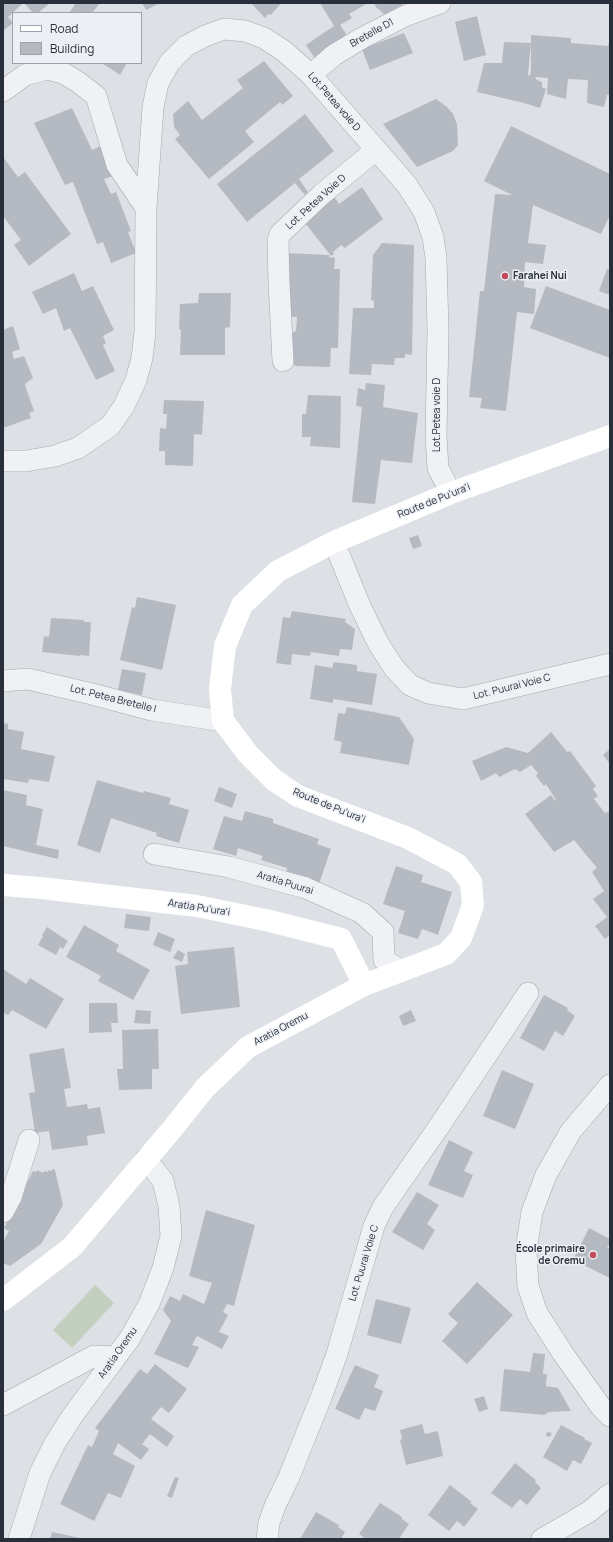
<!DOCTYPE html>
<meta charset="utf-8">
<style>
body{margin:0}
#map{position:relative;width:613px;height:1542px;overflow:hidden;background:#dde1e6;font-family:Manrope,sans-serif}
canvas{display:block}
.frame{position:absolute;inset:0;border:4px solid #282f3b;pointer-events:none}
.legend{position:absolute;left:12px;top:12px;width:130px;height:52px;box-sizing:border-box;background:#eceff4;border:1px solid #9ea2aa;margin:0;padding:5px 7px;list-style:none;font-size:12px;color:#282f3b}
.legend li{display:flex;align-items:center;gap:8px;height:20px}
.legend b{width:20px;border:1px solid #9ea2aa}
</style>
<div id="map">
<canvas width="613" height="1542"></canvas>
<div class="frame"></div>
<ul class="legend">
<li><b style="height:5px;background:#fff"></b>Road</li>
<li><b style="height:11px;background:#b5bac2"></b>Building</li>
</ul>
</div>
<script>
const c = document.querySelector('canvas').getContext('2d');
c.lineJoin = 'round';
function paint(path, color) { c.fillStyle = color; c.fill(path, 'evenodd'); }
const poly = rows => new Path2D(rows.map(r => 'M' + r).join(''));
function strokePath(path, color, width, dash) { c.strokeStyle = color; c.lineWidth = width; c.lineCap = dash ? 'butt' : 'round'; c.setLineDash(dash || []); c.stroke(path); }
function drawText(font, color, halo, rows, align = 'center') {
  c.font = font + ' Manrope,sans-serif'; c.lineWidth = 3; c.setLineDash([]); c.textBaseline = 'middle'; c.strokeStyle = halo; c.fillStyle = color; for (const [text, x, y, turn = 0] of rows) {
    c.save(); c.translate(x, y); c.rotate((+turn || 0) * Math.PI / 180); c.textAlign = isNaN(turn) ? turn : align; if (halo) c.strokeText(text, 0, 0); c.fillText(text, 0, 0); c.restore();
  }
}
const green = poly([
 [95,1285,114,1303,72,1348,53,1330]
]);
const building = poly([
 [3,3,23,3,8,17,13,23,3,31],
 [24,3,50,3,38,13,33,13],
 [76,3,100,3,92,13,69,13],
 [142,3,160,3,146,10],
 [251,3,281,3,271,15,268,14,265,18],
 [320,3,368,3,349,14,352,18,340,25,348,37,316,60,306,45,334,26],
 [374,3,405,3,385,15,376,7],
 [477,16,486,55,464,61,455,22],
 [404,33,413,53,370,70,362,49],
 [531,35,571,38,571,43,608,46,610,40,610,95,607,95,604,107,587,103,588,80,568,79,566,99,547,94,548,78,535,77,537,80,542,82,542,87,546,89,540,108,524,103,477,92,484,63,502,63,504,42,531,43],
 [531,43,531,70,530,76,528,75],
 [264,61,293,96,282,105,280,102,245,131,254,142,209,179,175,139,180,135,174,127,173,114,188,101,202,120,243,88,237,80],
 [102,63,127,63,120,75],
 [436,99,447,107,453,114,457,124,458,145,453,151,417,167,383,124],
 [72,108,92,150,105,144,116,175,104,179,111,194,116,192,131,231,128,232,136,253,111,263,103,242,97,244,73,182,65,185,34,123],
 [305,114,334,151,299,179,308,192,305,195,295,183,247,222,217,184],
 [511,126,610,174,610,215,601,234,533,205,528,243,546,245,543,264,525,262,524,287,536,289,534,314,517,312,506,411,480,408,482,398,469,397,480,291,484,291,495,194,512,195,484,181],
 [3,157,18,177,25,172,71,234,29,266,14,245,21,240,3,216],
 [362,187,383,219,345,248,341,245,333,252,334,254,331,256,302,219,333,195,339,204],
 [382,243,414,245,412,355,405,354,405,358,395,358,394,365,372,364,371,375,349,374,353,308,374,308,374,301,371,300,373,255],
 [287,253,329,255,329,257,335,258,334,269,340,269,338,348,331,348,330,367,295,366,291,360,292,333,296,331,297,317,286,317],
 [607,269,610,270,610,295,599,291],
 [74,273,82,291,93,286,114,330,103,336,106,343,103,345,115,371,96,380,70,328,64,331,56,308,43,314,32,292],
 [546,286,610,310,610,358,530,328],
 [199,293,231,293,230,327,225,328,225,355,180,355,181,330,179,329,180,304,198,303],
 [13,326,20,349,12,352,14,359,24,356,33,378,26,383,25,385,34,411,29,413,31,418,3,428,3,330],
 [366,383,385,385,383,407,418,413,412,463,381,460,375,504,352,502,362,407,356,406,358,388,365,390],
 [308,395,341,396,340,448,310,446,311,437,302,437,302,414,306,414],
 [164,400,204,401,202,435,194,434,193,466,165,465,165,451,159,451,160,428,166,429,167,414,163,414],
 [418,535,422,546,413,549,409,538],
 [137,597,176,605,162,670,120,660,132,607,135,608],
 [292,611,346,619,345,622,355,629,352,650,340,649,339,656,311,652,310,656,292,654,291,665,276,663,283,617,290,618],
 [51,618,84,620,84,622,91,622,89,656,80,655,80,656,42,652,44,636,49,637],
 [334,662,357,665,357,671,377,674,372,705,333,699,333,703,310,699,315,665,332,668],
 [122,669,146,673,142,695,118,690],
 [347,707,399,717,414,739,409,765,340,753,342,742,334,740,338,713,345,714],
 [3,723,8,724,8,729,24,732,21,749,55,756,49,782,29,779,28,783,3,779],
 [551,732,567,752,570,751,596,786,593,789,598,796,594,799,605,813,610,811,610,935,605,939,595,926,607,917,593,899,604,891,592,872,597,868,574,840,554,852,525,814,551,795,555,801,556,800,546,784,544,786,536,776,538,773,531,765,520,772,515,769,499,777,496,773,481,781,472,761,506,747,528,753],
 [610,749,610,764,603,755],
 [97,780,143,793,144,791,171,798,169,804,189,810,179,843,156,836,157,833,111,818,100,853,77,845],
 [219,787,237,794,232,808,214,801],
 [3,790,27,795,26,805,43,809,36,845,59,850,58,859,3,846],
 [245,811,273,819,273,823,319,839,317,844,331,849,319,884,286,874,287,868,261,860,263,856,238,848,236,856,213,849,224,816,242,821],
 [396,866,423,875,421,882,452,892,438,935,422,929,418,939,398,933,405,911,383,904],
 [126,914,151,917,149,931,124,928],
 [84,925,119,945,116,951,150,970,133,1000,98,981,101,976,66,957],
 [47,927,68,941,63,949,60,947,56,955,38,945,43,936,42,935],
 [158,932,175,939,170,952,153,945],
 [234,947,240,1007,181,1014,175,966,188,964,187,952],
 [178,950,185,954,182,962,173,958],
 [3,969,26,984,30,978,64,999,46,1029,12,1010,8,1015,3,1012],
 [544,995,568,1008,567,1010,575,1016,563,1036,555,1031,544,1051,520,1038],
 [89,1003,117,1003,118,1023,111,1023,112,1032,89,1033],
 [136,1010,151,1011,150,1024,134,1023],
 [411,1010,416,1021,403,1026,399,1016],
 [158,1029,159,1069,152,1069,152,1089,119,1090,117,1069,123,1069,122,1030],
 [64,1048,71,1088,64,1089,67,1107,87,1104,88,1109,100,1107,105,1133,87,1136,88,1145,52,1150,49,1131,35,1133,29,1093,35,1092,29,1054],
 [502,1070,534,1084,515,1129,483,1116],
 [449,1140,473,1152,464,1171,473,1175,463,1198,428,1185],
 [53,1169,55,1170,63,1205,41,1244,10,1266,3,1263,3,1242,9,1231,4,1228,33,1171,36,1172,37,1170,43,1173,44,1171,47,1172,49,1170,51,1171],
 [417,1192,439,1205,427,1224,435,1230,423,1250,392,1232],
 [206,1210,255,1225,234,1306,227,1304,223,1312,228,1315,219,1332,229,1336,222,1349,197,1336,192,1345,199,1347,188,1368,154,1354,171,1321,163,1310,170,1296,180,1301,183,1294,204,1304,212,1283,189,1276],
 [589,1228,610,1239,610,1243,607,1248,610,1249,610,1278,573,1260],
 [477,1282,513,1315,467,1364,442,1341,458,1323,448,1314],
 [376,1299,411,1308,401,1344,367,1335],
 [533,1353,545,1354,543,1374,547,1374,546,1386,558,1388,571,1411,549,1412,544,1415,500,1411,504,1369,530,1372],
 [155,1364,187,1389,169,1413,161,1407,151,1419,174,1436,167,1447,150,1434,142,1444,149,1449,141,1460,118,1443,113,1454,135,1466,121,1498,108,1493,94,1521,60,1504,88,1445,92,1447,99,1431,95,1428,140,1369,147,1374],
 [355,1365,379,1375,374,1387,383,1391,375,1411,365,1408,359,1420,335,1409],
 [484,1396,488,1409,479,1412,474,1399],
 [422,1424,425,1434,438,1431,443,1456,406,1465,400,1440,402,1439,400,1430],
 [561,1425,585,1438,584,1439,592,1443,581,1464,573,1460,567,1471,543,1457],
 [547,1432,552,1433,550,1437,546,1436],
 [515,1463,536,1480,535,1482,541,1488,527,1505,520,1499,512,1508,491,1493],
 [175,1477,179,1478,172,1498,167,1496],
 [450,1485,472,1502,470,1503,478,1509,464,1527,457,1521,449,1531,428,1515],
 [380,1503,402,1517,402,1519,409,1524,399,1539,366,1539,359,1534],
 [316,1512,339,1525,338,1527,345,1532,341,1539,300,1539],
 [52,1532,80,1538,80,1539,50,1539]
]);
const street = poly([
 [311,75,334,55,362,38,405,16,440,3],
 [3,91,25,75,47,69,63,73,78,82,96,96,117,165,146,208],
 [283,361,279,282,278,241,280,234,322,194,376,150],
 [3,461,26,461,55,456,78,448,110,426,124,406,136,380,142,358,145,332,146,208,153,107,158,83,170,62,186,46,205,36,224,29,245,31,264,38,284,51,311,75,407,185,424,212,433,237,436,258,438,330,436,436,438,468,451,493],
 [334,542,360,606,378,643,394,668,410,685,428,693,463,699,610,664],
 [3,681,28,679,92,694,152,710,223,721],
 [154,854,229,867,306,888,362,913,383,932,384,960,400,970],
 [610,1085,571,1131,546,1175,532,1212,526,1250,528,1286,537,1313,564,1355,601,1407,610,1416],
 [3,1212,11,1197,29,1140],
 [3,1405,94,1356,116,1357],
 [19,1539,40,1473,55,1443,73,1415,130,1338,149,1304,163,1268,171,1236,169,1206,163,1181,146,1159],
 [267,1539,269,1523,275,1506,289,1477,322,1395,337,1354,374,1226,383,1207,440,1125,528,993],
 [542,1539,570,1523,590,1511,610,1494]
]);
const secondary = poly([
 [3,885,41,888,197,906,270,921,341,939,364,985],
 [3,1300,72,1247,173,1128,205,1088,248,1047,364,985,446,954,461,938,473,905,471,882,457,864,408,838,298,796,274,780,248,754,223,721,220,689,225,646,242,605,278,571,334,542,451,493,610,436]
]);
const markers = [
 [505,276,4,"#c34a5e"],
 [593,1255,4,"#c34a5e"]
];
const streetNames = [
 ["Bretelle D1",372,33,-29],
 ["Lot.Petea voie D",334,102,49],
 ["Lot. Petea Voie D",316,202,-42],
 ["Lot.Petea voie D",437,415,-90],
 ["Route de Pu'ura'i",434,501,-22],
 ["Lot. Puurai Voie C",512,687,-14],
 ["Lot. Petea Bretelle I",113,699,14],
 ["Route de Pu'ura'i",329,806,22],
 ["Aratia Puurai",285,883,17],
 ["Aratia Pu'ura'i",199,908,9],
 ["Aratia Oremu",281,1029,-28],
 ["Lot. Puurai Voie C",364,1263,-73],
 ["Aratia Oremu",118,1353,-55]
];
const poiNames = [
 ["Farahei Nui",513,276],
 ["École primaire",585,1249,"right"],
 ["de Oremu",585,1261,"right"]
];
paint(green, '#c3cfbf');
paint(building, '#b5bac2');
strokePath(street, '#a3a8af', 22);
strokePath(street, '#eff1f4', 21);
strokePath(secondary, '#fff', 22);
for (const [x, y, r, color] of markers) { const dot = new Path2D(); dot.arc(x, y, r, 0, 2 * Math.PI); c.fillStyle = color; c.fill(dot); strokePath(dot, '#eceff4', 1.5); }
drawText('10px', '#282f3b', '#eceff4', streetNames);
drawText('bold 10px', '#282f3b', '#eceff4', poiNames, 'left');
</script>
